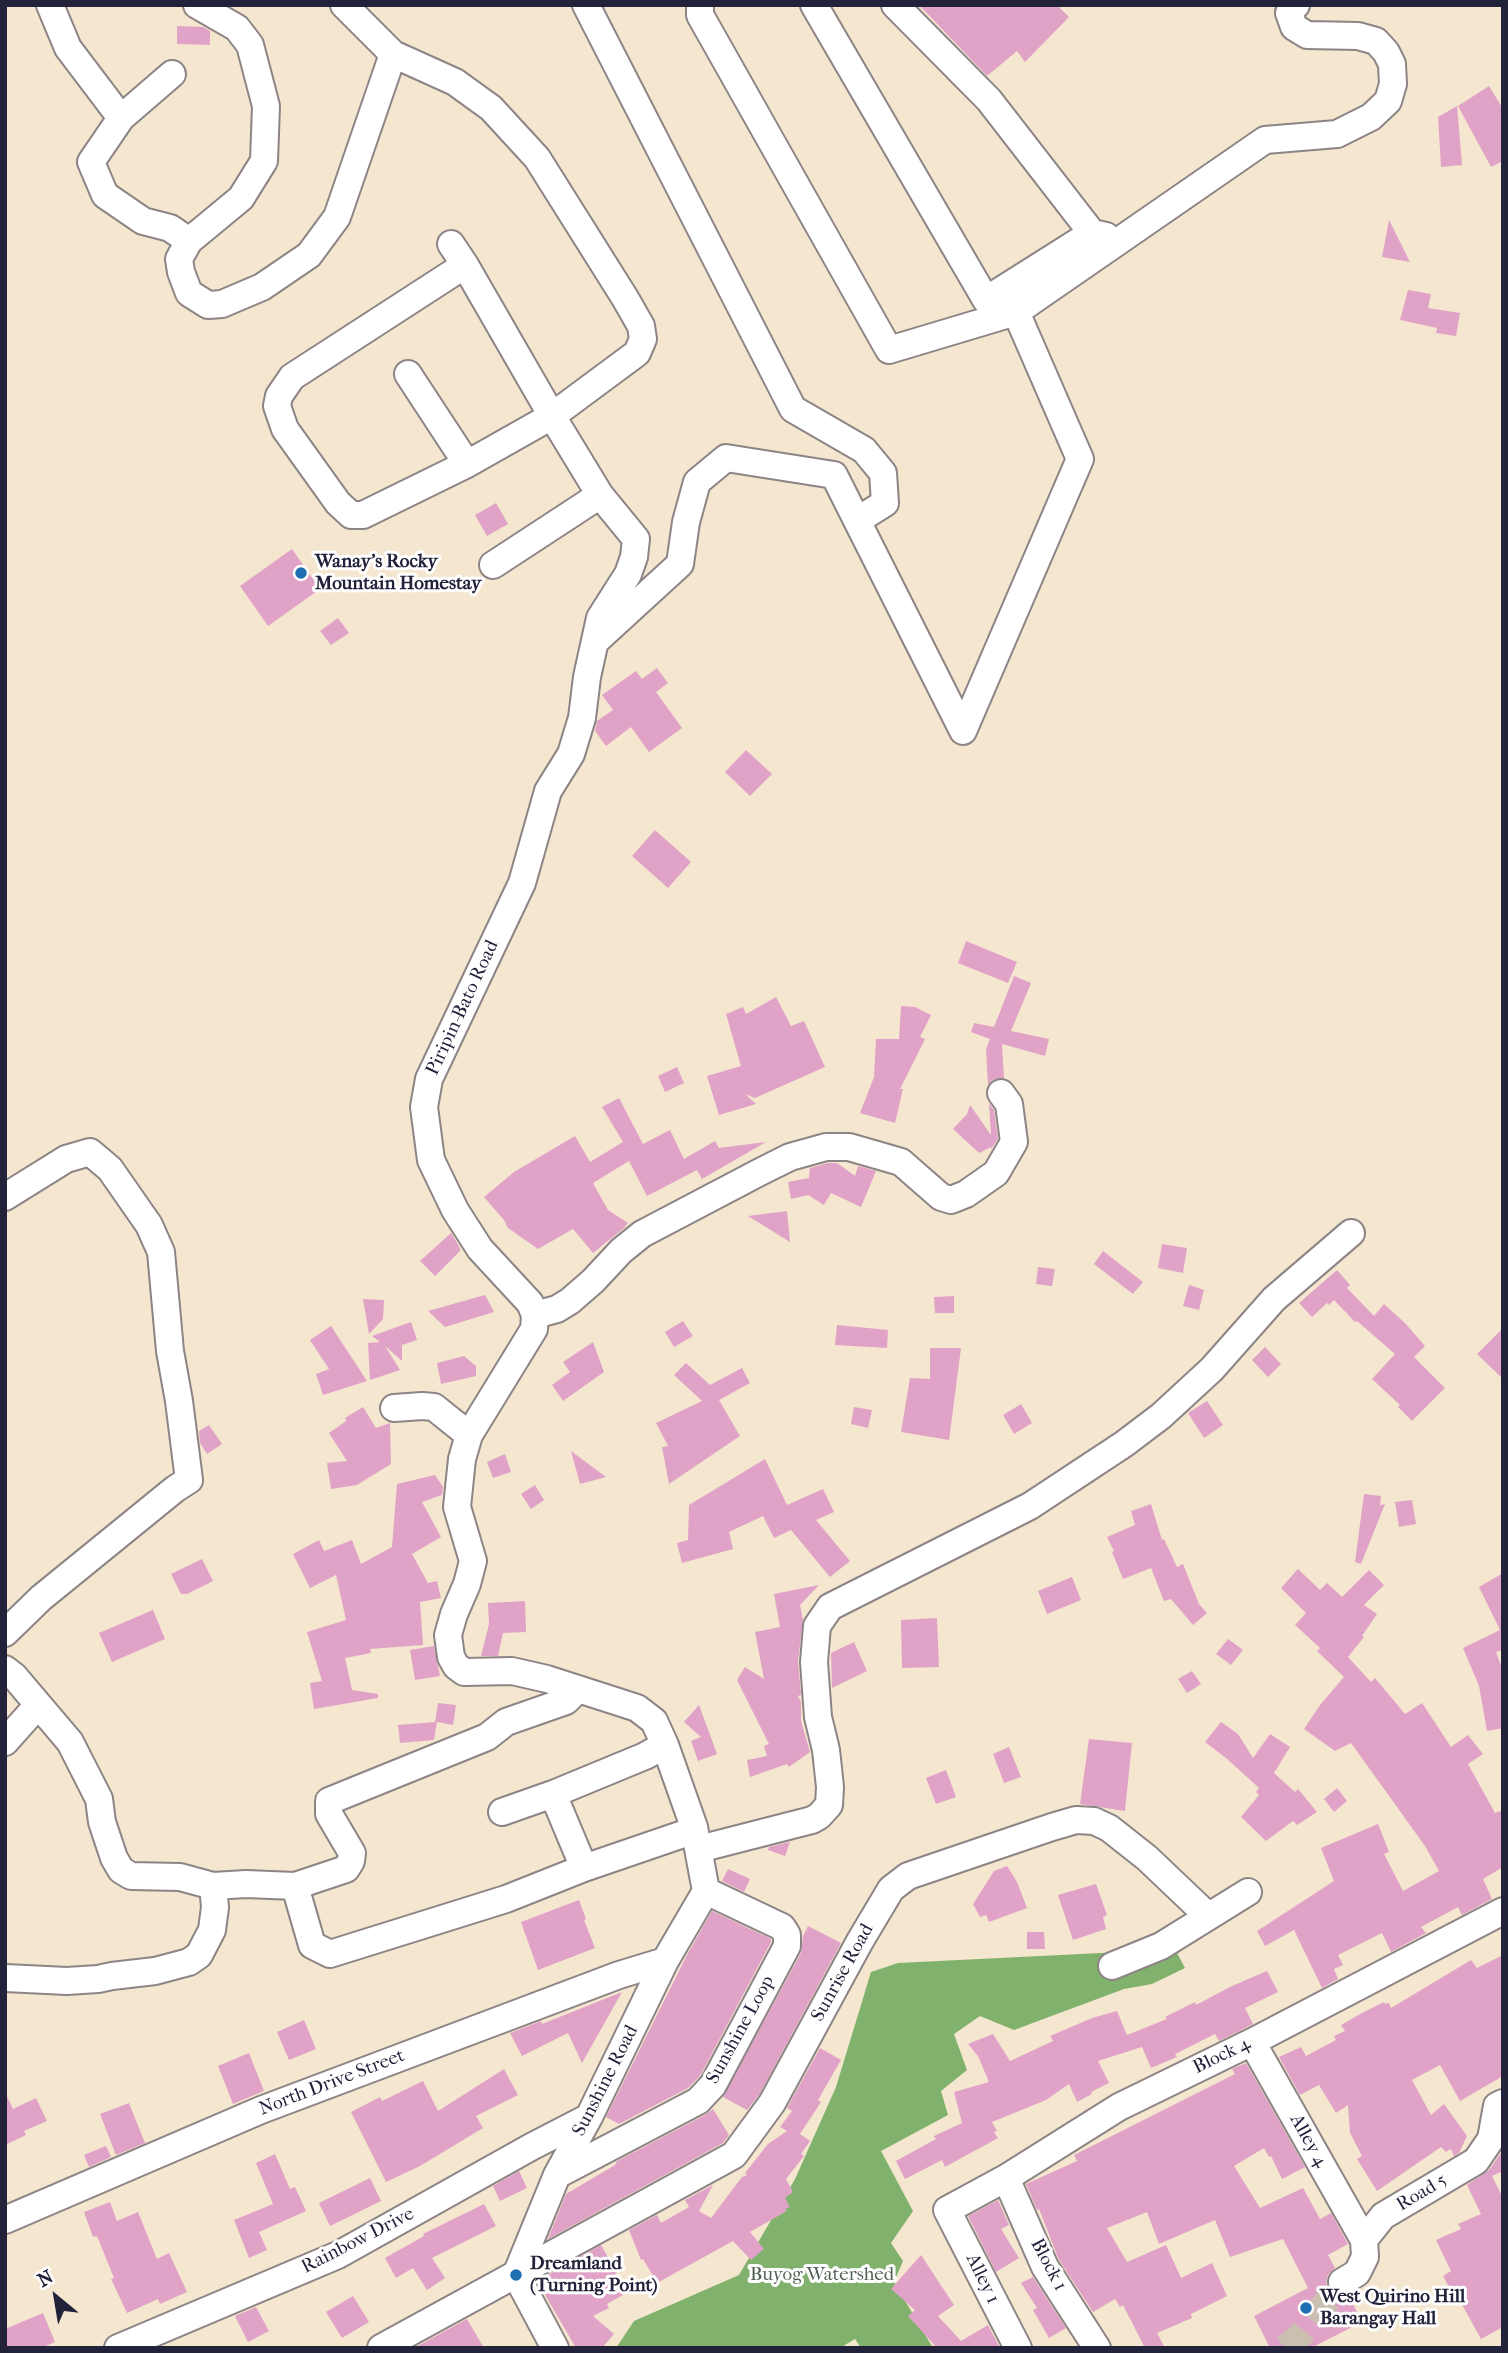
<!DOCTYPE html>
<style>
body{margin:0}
#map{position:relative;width:1508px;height:2353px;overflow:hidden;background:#f5e6cf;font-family:"IM FELL French Canon",serif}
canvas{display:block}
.frame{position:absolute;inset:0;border:7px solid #22223b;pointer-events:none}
.north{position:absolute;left:21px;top:2262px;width:70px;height:70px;-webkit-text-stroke:5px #fff;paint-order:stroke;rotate:330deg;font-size:19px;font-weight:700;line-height:28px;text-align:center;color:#22223b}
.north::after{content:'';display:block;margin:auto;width:24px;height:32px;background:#22223b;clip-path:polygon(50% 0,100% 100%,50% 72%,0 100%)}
</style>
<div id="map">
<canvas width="1508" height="2353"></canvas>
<div class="frame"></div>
<div class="north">N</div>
</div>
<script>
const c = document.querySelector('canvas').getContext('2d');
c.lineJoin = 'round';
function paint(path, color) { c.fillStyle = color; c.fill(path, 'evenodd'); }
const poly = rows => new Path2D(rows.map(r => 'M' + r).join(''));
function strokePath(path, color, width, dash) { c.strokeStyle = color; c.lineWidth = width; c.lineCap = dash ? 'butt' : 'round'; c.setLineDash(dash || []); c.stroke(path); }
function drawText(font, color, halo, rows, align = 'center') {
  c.font = font + ' "IM FELL French Canon",serif'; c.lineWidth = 6; c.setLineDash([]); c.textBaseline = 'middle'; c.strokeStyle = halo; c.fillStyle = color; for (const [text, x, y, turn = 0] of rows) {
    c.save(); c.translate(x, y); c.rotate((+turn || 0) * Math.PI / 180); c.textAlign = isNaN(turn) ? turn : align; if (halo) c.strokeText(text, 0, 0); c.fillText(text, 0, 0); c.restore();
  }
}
const forest = poly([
 [1162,1950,1177,1953,1185,1968,1152,1984,1124,1989,1014,2030,980,2016,954,2034,967,2070,941,2091,948,2115,881,2151,913,2211,891,2243,903,2261,894,2282,933,2348,861,2348,855,2339,840,2348,616,2348,634,2321,739,2275,795,2179,836,2087,871,1972,898,1963]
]);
const building = poly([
 [919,5,1057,5,1069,17,1025,62,1017,51,987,76],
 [177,26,203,27,210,31,210,45,177,44],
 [1489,86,1503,109,1503,161,1491,167,1458,106],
 [1457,106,1462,165,1441,167,1438,117],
 [1389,220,1410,262,1382,257],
 [1408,290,1431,294,1428,308,1460,313,1456,336,1436,333,1437,328,1400,320],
 [496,503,508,524,487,536,475,515],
 [292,549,320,589,268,626,240,586],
 [338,618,349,633,331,645,320,631],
 [657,668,668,683,656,692,682,728,649,752,631,727,606,746,595,731,597,721,613,710,602,695,636,671,642,679],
 [746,750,772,774,750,796,725,772],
 [655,830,691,862,668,888,632,856],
 [966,941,1017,962,1008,983,958,963],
 [1014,976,1031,983,1011,1031,1049,1039,1045,1056,1002,1044,1004,1078,992,1080,988,1085,986,1049,990,1039,971,1032,974,1023,994,1027],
 [776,997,791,1026,804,1021,825,1067,755,1098,745,1094,756,1104,719,1115,707,1076,741,1066,726,1014,743,1007,746,1014],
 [901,1006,915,1007,931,1015,920,1037,925,1039,900,1089,903,1089,895,1123,860,1113,874,1077,876,1039,899,1039],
 [677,1067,684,1083,665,1092,658,1076],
 [619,1098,643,1144,670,1130,684,1159,715,1141,719,1148,766,1142,702,1179,697,1170,647,1196,629,1161,593,1183,608,1210,628,1223,624,1228,593,1253,573,1229,538,1249,508,1228,504,1220,484,1197,514,1172,575,1136,590,1162,623,1142,602,1107],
 [989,1103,994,1110,998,1139,991,1149,991,1147,979,1153,953,1129,967,1114,970,1105,991,1135],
 [828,1163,837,1163,855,1176,858,1166,876,1171,861,1207,831,1193,824,1205,808,1195,791,1199,788,1182,809,1178,810,1168],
 [787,1211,790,1242,748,1216],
 [451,1233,460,1248,460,1251,435,1276,420,1261],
 [1162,1244,1187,1248,1183,1273,1158,1268],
 [1103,1251,1143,1282,1133,1294,1094,1264],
 [1038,1267,1055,1269,1052,1286,1036,1284],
 [1337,1270,1350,1285,1347,1288,1374,1316,1384,1304,1405,1323,1425,1346,1414,1357,1445,1388,1412,1421,1398,1407,1400,1405,1372,1379,1395,1354,1357,1321,1355,1322,1334,1300,1329,1305,1327,1303,1312,1317,1299,1303],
 [1189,1285,1204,1290,1199,1310,1183,1306],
 [485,1295,494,1312,445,1327,428,1311],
 [954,1296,954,1313,935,1313,934,1297],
 [363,1299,384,1300,383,1319,369,1334],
 [683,1321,693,1336,674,1347,665,1332],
 [411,1322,417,1340,402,1345,402,1361,385,1346,400,1370,370,1380,368,1343,380,1342,372,1336],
 [837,1325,888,1330,887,1348,835,1345],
 [331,1326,367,1381,323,1395,316,1374,329,1369,310,1340],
 [1503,1328,1503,1379,1477,1354],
 [593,1342,604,1372,563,1401,552,1385,570,1372,563,1362],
 [1265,1347,1281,1364,1268,1377,1252,1360],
 [930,1348,961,1348,949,1440,901,1432,910,1378,930,1379],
 [464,1356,476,1366,476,1376,441,1384,437,1363],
 [686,1363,710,1385,742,1368,750,1383,719,1400,740,1436,669,1484,662,1447,668,1446,656,1423,702,1401,674,1375],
 [1207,1401,1223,1425,1204,1438,1188,1413],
 [1021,1404,1032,1423,1014,1434,1003,1415],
 [363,1407,376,1428,390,1423,391,1464,357,1485,331,1489,327,1463,347,1461,329,1433,346,1421,345,1418],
 [854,1407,872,1410,868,1428,851,1424],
 [209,1425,222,1444,207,1454,200,1443,199,1431],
 [571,1451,606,1477,580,1484],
 [505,1454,511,1472,493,1478,487,1462],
 [765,1459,787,1505,823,1489,834,1512,816,1520,850,1561,830,1577,791,1530,774,1538,763,1516,729,1532,733,1549,682,1563,677,1543,688,1540,689,1505],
 [435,1475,443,1487,442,1495,422,1502,441,1537,412,1554,428,1583,437,1581,441,1598,420,1602,423,1645,370,1649,371,1653,345,1658,352,1690,378,1694,378,1698,314,1709,310,1683,322,1681,307,1632,346,1620,336,1575,310,1588,293,1554,319,1540,324,1551,352,1540,361,1564,392,1547,397,1484],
 [535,1485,544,1500,531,1509,521,1494],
 [1364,1494,1381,1496,1380,1505,1385,1504,1361,1564,1355,1562],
 [1412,1500,1416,1524,1399,1527,1395,1502],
 [1151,1504,1162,1540,1164,1539,1177,1567,1183,1564,1199,1604,1207,1613,1193,1625,1171,1599,1164,1601,1151,1568,1123,1579,1112,1552,1114,1551,1107,1537,1135,1525,1131,1511],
 [202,1559,213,1581,187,1594,181,1594,171,1574],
 [1298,1569,1320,1590,1327,1583,1342,1597,1369,1570,1384,1585,1364,1605,1377,1614,1362,1636,1364,1637,1348,1657,1371,1682,1375,1678,1405,1714,1422,1703,1451,1747,1468,1735,1483,1754,1468,1764,1495,1813,1503,1810,1503,1867,1483,1879,1492,1899,1462,1915,1458,1907,1421,1927,1426,1933,1391,1952,1382,1933,1338,1955,1343,1965,1334,1969,1338,1979,1322,1988,1294,1930,1265,1946,1257,1931,1334,1881,1321,1848,1378,1824,1389,1852,1384,1854,1403,1891,1439,1871,1425,1846,1351,1743,1335,1751,1304,1729,1320,1705,1344,1677,1317,1651,1320,1648,1295,1625,1306,1613,1281,1588],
 [1503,1573,1503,1650,1496,1652,1503,1671,1503,1728,1487,1731,1479,1686,1463,1648,1500,1630,1479,1587],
 [1072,1577,1081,1600,1047,1614,1038,1591],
 [819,1585,800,1605,803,1620,798,1661,801,1695,798,1696,801,1702,801,1721,810,1752,789,1767,787,1764,750,1777,747,1760,767,1756,764,1746,769,1744,737,1680,745,1667,764,1679,755,1632,780,1627,774,1594],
 [525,1601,526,1632,503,1633,498,1656,481,1656,489,1624,488,1603],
 [153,1610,165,1639,112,1662,99,1633],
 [937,1618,939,1667,902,1668,901,1620],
 [1228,1639,1243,1650,1231,1665,1216,1654],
 [854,1642,867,1671,832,1688,831,1653],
 [434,1646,440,1676,415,1680,410,1650],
 [1192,1671,1201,1684,1187,1693,1178,1679],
 [438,1703,456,1705,453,1725,437,1722,434,1740,400,1743,398,1725,435,1722],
 [699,1705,717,1754,698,1761,691,1741,701,1737,684,1722],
 [1221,1722,1238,1734,1253,1758,1270,1734,1290,1747,1274,1773,1295,1792,1298,1789,1317,1812,1297,1825,1293,1821,1266,1841,1241,1817,1259,1795,1256,1792,1259,1788,1226,1758,1205,1742],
 [1089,1739,1132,1743,1125,1811,1080,1804],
 [1009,1747,1021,1777,1004,1783,993,1754],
 [946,1770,956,1797,936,1804,926,1778],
 [1337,1788,1347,1801,1334,1812,1324,1799],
 [790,1842,785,1856,768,1850,769,1847],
 [1007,1866,1017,1882,1027,1908,989,1922,986,1915,980,1917,973,1904,994,1871],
 [728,1869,750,1879,744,1892,722,1881],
 [1096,1884,1107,1915,1103,1917,1106,1929,1073,1940,1058,1895],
 [579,1900,586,1919,584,1920,595,1948,538,1970,521,1922],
 [712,1911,771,1939,771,1942,700,2076,688,2088,619,2124,606,2117,687,1955],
 [808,1926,841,1943,759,2095,747,2110,723,2097,801,1953,803,1936],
 [1027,1932,1044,1932,1045,1949,1027,1949],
 [1503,1955,1503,2076,1460,2101,1440,2065,1412,2080,1431,2115,1444,2104,1467,2136,1459,2153,1454,2156,1451,2149,1446,2152,1441,2147,1377,2191,1357,2159,1362,2156,1350,2133,1348,2105,1336,2113,1319,2085,1300,2095,1279,2057,1301,2047,1306,2056,1336,2040,1334,2036,1345,2031,1341,2025,1362,2013,1384,2002,1385,2004,1389,2003,1391,2008,1471,1960,1477,1968],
 [1267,1971,1278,1992,1245,2008,1253,2024,1219,2041,1215,2034,1175,2054,1177,2057,1151,2068,1142,2047,1098,2061,1109,2083,1091,2092,1092,2094,1077,2102,1069,2084,1046,2100,992,2122,997,2131,994,2132,998,2138,945,2167,942,2160,905,2179,896,2161,936,2139,934,2136,962,2123,954,2092,989,2082,978,2056,968,2044,993,2034,1010,2061,1053,2041,1050,2036,1092,2018,1117,2011,1127,2035,1167,2019,1165,2017,1195,2002,1196,2005,1232,1986],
 [622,1992,582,2063,568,2033,522,2056,510,2033,541,2021,542,2024],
 [304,2020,316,2049,289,2060,277,2032],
 [820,2048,841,2060,818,2100,821,2102,800,2134,810,2141,801,2154,804,2156,786,2179,793,2192,785,2198,790,2207,785,2209,787,2211,750,2232,764,2249,751,2260,733,2241,657,2283,643,2259,641,2260,629,2230,657,2215,661,2223,689,2207,685,2200,713,2185,699,2211,711,2218,742,2177,747,2175,745,2173,768,2144,787,2131,780,2127,792,2111,787,2108],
 [249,2053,264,2091,233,2104,218,2066],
 [1246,2063,1305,2167,1282,2179,1271,2156,1269,2157,1264,2148,1234,2166,1260,2208,1303,2188,1320,2219,1331,2213,1348,2244,1328,2255,1335,2268,1328,2275,1326,2282,1328,2289,1335,2296,1342,2298,1349,2296,1362,2322,1311,2348,1270,2348,1254,2316,1308,2288,1283,2239,1230,2257,1215,2220,1159,2244,1147,2212,1107,2228,1127,2262,1166,2245,1181,2278,1212,2263,1227,2296,1191,2314,1192,2318,1157,2333,1165,2348,1145,2348,1123,2305,1120,2307,1115,2299,1093,2312,1059,2260,1039,2209,1037,2210,1026,2184,1077,2161,1074,2155,1235,2074,1232,2069],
 [504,2069,518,2095,476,2116,483,2128,420,2166,386,2182,351,2112,380,2097,382,2101,423,2081,438,2111],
 [5,2092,13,2109,36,2098,47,2121,24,2131,26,2135,5,2145],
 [129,2103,145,2143,116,2155,100,2114],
 [713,2109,729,2135,723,2143,548,2239,566,2194,615,2165,617,2161,705,2115],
 [106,2146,111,2157,89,2167,84,2155],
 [1503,2150,1503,2171,1492,2176,1503,2198,1503,2327,1481,2339,1460,2301,1457,2302,1443,2276,1451,2271,1436,2240,1461,2229,1458,2224,1481,2214,1467,2185,1489,2170],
 [275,2154,290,2189,295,2187,306,2211,259,2232,267,2250,249,2258,234,2220,273,2204,256,2163],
 [519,2171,527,2188,500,2201,493,2186],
 [370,2178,381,2201,330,2226,319,2203],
 [998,2200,1009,2225,1001,2229,1019,2258,996,2272,968,2216],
 [110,2202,117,2221,138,2212,157,2259,169,2253,187,2292,160,2304,158,2299,127,2313,111,2279,114,2278,97,2236,93,2237,84,2212],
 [484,2204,496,2226,432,2258,445,2278,427,2290,413,2268,396,2278,385,2258,424,2236,423,2234],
 [601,2245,617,2273,612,2276,623,2295,607,2304,609,2308,593,2316,614,2334,602,2348,576,2348,537,2281],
 [921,2255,954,2305,938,2316,961,2341,988,2325,1000,2348,937,2348,908,2316,915,2310,891,2289],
 [1033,2277,1066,2328,1049,2338,1033,2310,1037,2308,1021,2283],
 [353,2296,369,2322,342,2338,326,2312],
 [256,2307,269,2331,248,2342,235,2316],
 [43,2313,55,2342,41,2348,5,2348,5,2329],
 [467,2319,484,2348,414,2348]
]);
const minorTunnel = poly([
 [1285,2348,1298,2338,1342,2282]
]);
const minor = poly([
 [50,5,68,48,121,118],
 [344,5,393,54,455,82,491,108,537,158,625,298,641,326,643,339,637,353,552,416,600,495,636,539,634,557,628,574,600,618,587,677,582,718,571,754,548,791,522,883,429,1079,424,1107,431,1160,455,1210,480,1249,530,1303,535,1315,534,1329,469,1435,462,1459,457,1507,473,1561,467,1584,454,1614,448,1635,451,1657,456,1666,464,1672,512,1671,547,1679,637,1708,654,1721,665,1745,694,1827,706,1891],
 [586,5,793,409,864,450,883,473,885,503,858,520],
 [700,5,700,15,889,350,1016,312],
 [814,5,986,300,1092,233],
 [895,5,989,100,1092,233,1106,236],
 [172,74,121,118,91,162,105,195,143,221,170,228,189,241,241,198,264,161,266,106,250,45,237,28,197,5],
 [189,241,179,259,181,272,189,293,208,305,222,304,262,287,309,255,337,217,393,54],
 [451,244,465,265,552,416,467,464,363,515,351,515,338,503,285,429,277,406,279,396,292,377,465,265],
 [408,374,467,464],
 [493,565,600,495],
 [597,640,680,564,686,522,697,482,726,458,834,475,963,731,1080,459,1016,312,1265,140,1337,134,1371,117,1388,101,1393,84,1392,64,1386,52,1376,41,1358,36,1307,35,1294,27,1289,13,1296,5],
 [5,1197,66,1159,90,1152,110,1169,149,1225,161,1252,170,1351,179,1401,189,1480,175,1489,41,1598,5,1633],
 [535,1315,557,1309,570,1301,593,1281,621,1251,642,1234,760,1172,790,1157,826,1147,849,1147,901,1162,941,1197,951,1200,966,1194,996,1173,1014,1142,1009,1104,1001,1093],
 [394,1408,422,1406,434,1407,469,1435],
 [5,1669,14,1676,70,1742,99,1799,102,1822,114,1858,121,1870,131,1876,180,1877,213,1886,246,1884,295,1886,346,1869,351,1861,352,1853,329,1814,329,1801,487,1737,506,1722,566,1701,573,1694,575,1688],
 [5,1742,38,1705],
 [553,1794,584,1868],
 [502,1812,553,1794,645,1756,665,1745],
 [699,1849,812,1820,819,1816,829,1805,830,1787,826,1750,818,1717,814,1662,817,1626,830,1607,1030,1506,1124,1444,1161,1416,1212,1369,1274,1299,1351,1233],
 [295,1886,312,1945,330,1954,506,1899,584,1868,689,1832,694,1827],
 [1112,1966,1161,1946,1248,1892],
 [5,1978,67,1981,98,1979,112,1976,155,1971,189,1962,199,1955,212,1930,215,1907,213,1886],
 [1252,2042,1364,2240],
 [557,2175,698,2101,713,2085,787,1946,787,1935,782,1927,706,1891],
 [1006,2178,1045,2267,1097,2348],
 [5,2220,261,2110,619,1975,665,1961],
 [516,2275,557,2175,589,2117,665,1961,706,1891],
 [516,2275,555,2348],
 [1342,2282,1357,2273,1365,2257,1364,2240,1383,2216,1476,2161,1491,2139,1497,2106,1503,2103],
 [118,2348,338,2255,531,2147,589,2117],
 [381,2348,734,2155,772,2103,860,1941,891,1889,908,1876,1052,1827,1076,1820,1094,1821,1109,1828,1147,1858,1208,1916],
 [1018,2348,947,2210,1006,2178,1119,2107,1252,2042,1503,1911]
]);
const markers = [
 [301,573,7,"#1f6fb2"],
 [516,2275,7,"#1f6fb2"],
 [1306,2308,7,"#1f6fb2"]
];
const poiNames = [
 ["Wanay's Rocky",315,562],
 ["Mountain Homestay",315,584],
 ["Dreamland",530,2264],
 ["(Turning Point)",530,2286],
 ["West Quirino Hill",1320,2297],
 ["Barangay Hall",1320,2319]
];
const streetNames = [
 ["Piripin-Bato Road",463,1008,-65],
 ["Sunrise Road",843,1973,-61],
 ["Sunshine Loop",741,2030,-61],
 ["Block 4",1222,2056,-26],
 ["Sunshine Road",606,2081,-63],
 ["North Drive Street",332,2083,-21],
 ["Alley 4",1308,2141,61],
 ["Road 5",1422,2193,-31],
 ["Rainbow Drive",358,2241,-27],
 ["Block 1",1048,2265,62],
 ["Alley 1",982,2279,64]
];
const parkNames = [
 ["Buyog Watershed",822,2275]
];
paint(forest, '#81b26d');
paint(building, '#e0a3c7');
strokePath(minorTunnel, '#cbbfb1', 26, [26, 13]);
strokePath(minor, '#8c8485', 30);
strokePath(minor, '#fff', 26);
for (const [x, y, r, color] of markers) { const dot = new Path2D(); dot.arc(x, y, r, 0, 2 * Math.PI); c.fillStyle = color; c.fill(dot); strokePath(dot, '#fff', 2.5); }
drawText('bold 19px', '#22223b', '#fff', poiNames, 'left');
drawText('19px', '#22223b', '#fff', streetNames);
drawText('19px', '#4f5f52', '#fff', parkNames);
</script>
